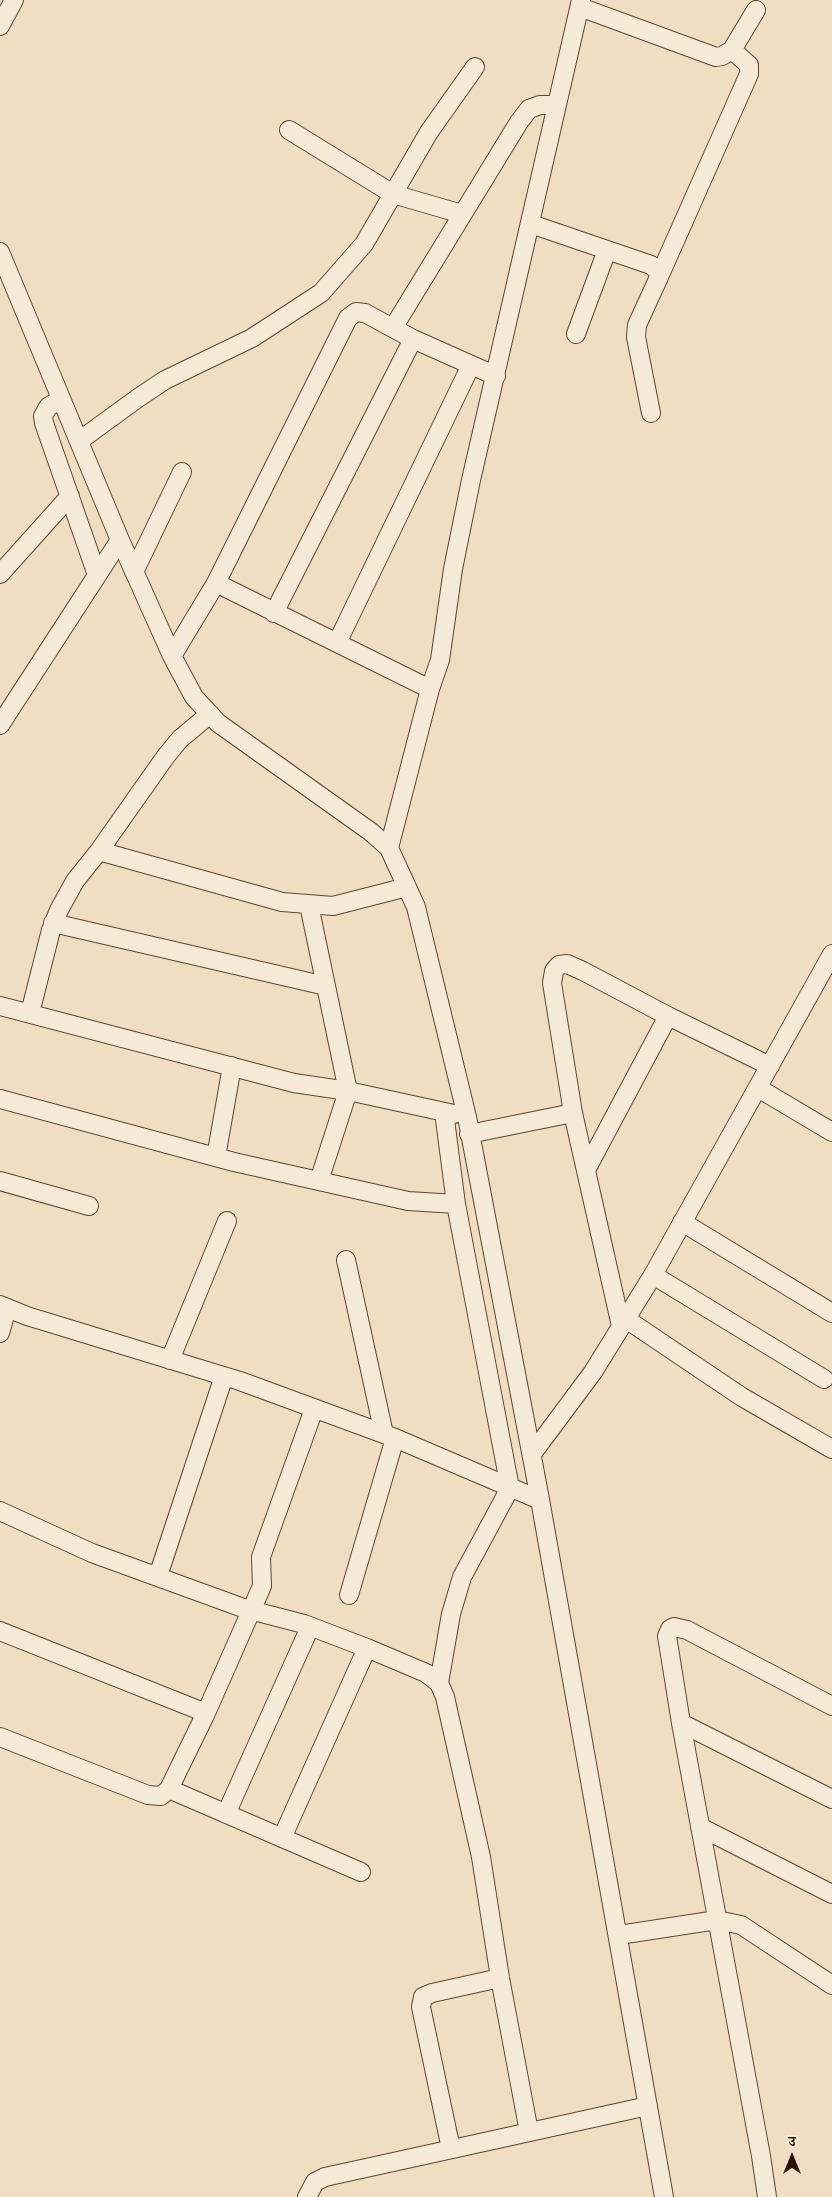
<!DOCTYPE html>
<meta charset="utf-8">
<style>
body{margin:0}
#map{position:relative;width:832px;height:2197px;overflow:hidden;background:#f0dec3;font-family:"IM FELL Great Primer","Noto Serif Devanagari",serif}
canvas{display:block}
.north{position:absolute;left:767px;top:2132px;width:50px;height:50px;-webkit-text-stroke:4px #f5ead8;paint-order:stroke;rotate:0deg;font-size:14px;font-weight:700;line-height:20px;text-align:center;color:#2d1200}
.north::after{content:'';display:block;margin:auto;width:18px;height:22px;background:#2d1200;clip-path:polygon(50% 0,100% 100%,50% 72%,0 100%)}
</style>
<div id="map">
<canvas width="832" height="2197"></canvas>
<div class="north">उ</div>
</div>
<script>
const c = document.querySelector('canvas').getContext('2d');
c.lineJoin = 'round';
const poly = rows => new Path2D(rows.map(r => 'M' + r).join(''));
function strokePath(path, color, width, dash) { c.strokeStyle = color; c.lineWidth = width; c.lineCap = dash ? 'butt' : 'round'; c.setLineDash(dash || []); c.stroke(path); }
const minor = poly([
 [580,7,716,57,722,56,732,50,756,10],
 [0,26,14,0],
 [289,130,393,194,462,214],
 [531,224,651,265,657,270,659,277,637,325,636,337,651,413],
 [0,252,120,540,172,656,194,697,218,723,371,832,389,848,416,907,467,1117,539,1494,664,2197],
 [659,277,749,74,749,65,732,50],
 [393,328,519,122,529,109,540,105,556,105],
 [576,334,607,250],
 [61,399,48,407,43,416,44,423,97,575],
 [79,441,138,398,165,380,252,338,321,293,364,244,429,132,475,67],
 [134,572,182,472],
 [0,574,70,496],
 [216,583,430,689],
 [274,613,413,339],
 [337,643,471,365],
 [172,656,216,583,348,318,356,312,365,313,413,339,496,376],
 [0,725,120,540],
 [389,848,430,689,440,660,453,569,471,480,581,0],
 [99,851,282,902,333,906,407,887],
 [309,905,348,1091,319,1181],
 [53,923,326,986],
 [0,1006,294,1083,348,1091,454,1114],
 [30,1013,51,930,59,910,75,881,99,851,166,756,180,739,210,714],
 [758,1088,832,1132],
 [0,1099,234,1162,408,1201,456,1204],
 [469,1134,573,1113],
 [216,1157,232,1066],
 [586,1170,668,1016],
 [0,1181,89,1206],
 [682,1222,832,1313],
 [346,1260,384,1434],
 [653,1275,824,1379],
 [0,1305,27,1316,240,1381,395,1438,540,1500],
 [626,1319,742,1397,832,1449],
 [621,1326,573,1113,552,983,554,971,559,965,567,964,583,971,668,1016,770,1066],
 [0,1333,7,1308],
 [170,1360,227,1221],
 [532,1454,593,1372,653,1275,832,954],
 [0,1511,92,1553,246,1609,304,1624,367,1648,426,1673,439,1683,445,1697,481,1857,500,1978,529,2132],
 [158,1576,224,1376],
 [349,1595,395,1438],
 [0,1631,206,1713],
 [439,1683,451,1614,462,1577,510,1488,456,1204,444,1112],
 [681,1723,832,1799],
 [0,1737,148,1795,161,1796,169,1789,206,1713,262,1586,261,1557,314,1409],
 [169,1789,361,1872],
 [226,1814,310,1627],
 [700,1827,832,1894],
 [282,1838,367,1648],
 [619,1935,717,1920,741,1925,832,1985],
 [451,2149,421,2007,423,1997,432,1993,500,1978],
 [307,2197,315,2182,325,2177,648,2106],
 [767,2197,761,2156,681,1723,667,1636,670,1629,674,1627,687,1630,832,1706]
]);
strokePath(minor, '#5e4531', 20);
strokePath(minor, '#f5ead8', 18);
</script>
